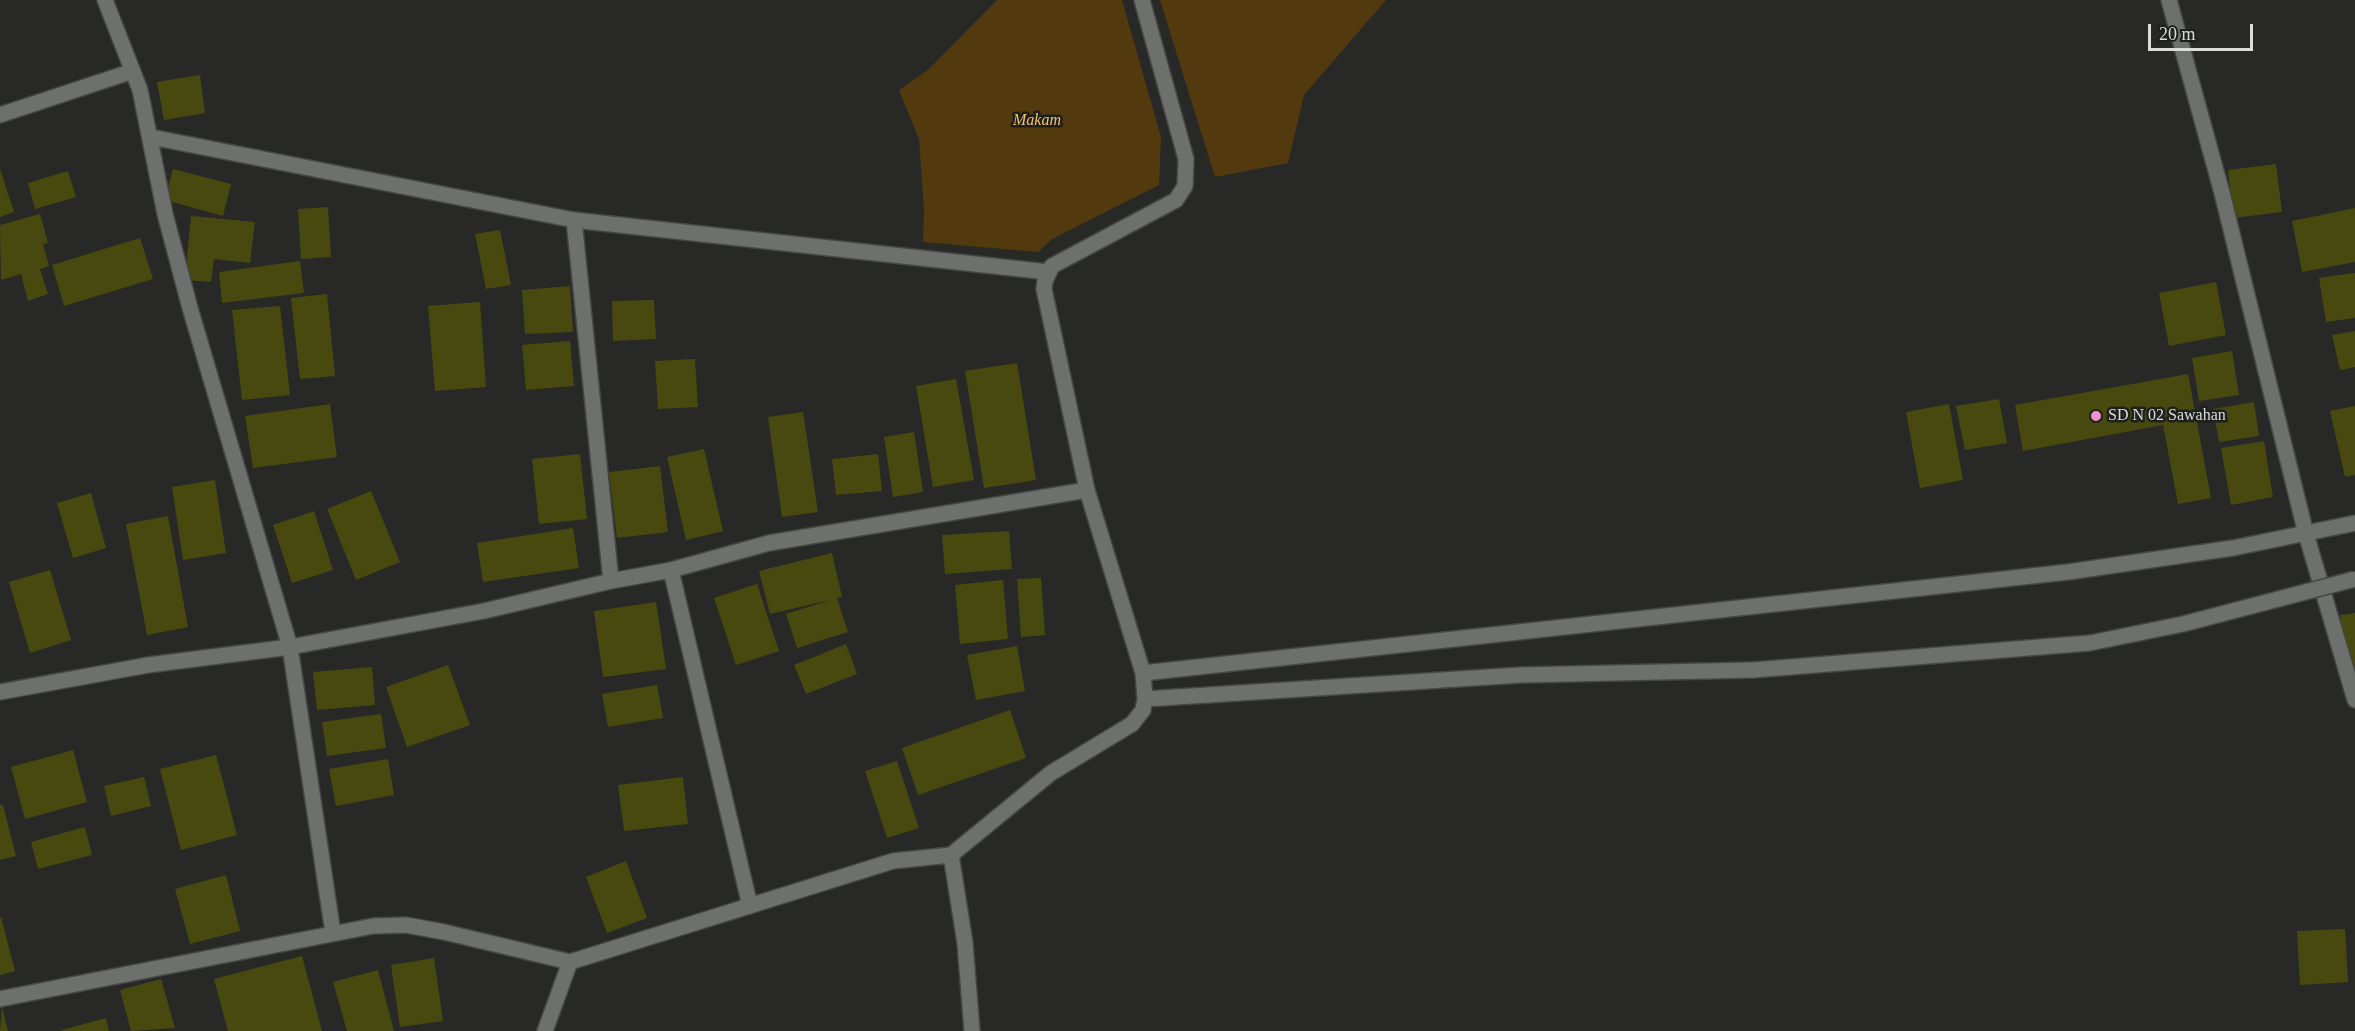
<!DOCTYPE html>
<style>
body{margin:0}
#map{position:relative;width:2355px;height:1031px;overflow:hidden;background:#282927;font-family:"Times New Roman",serif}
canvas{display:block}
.scale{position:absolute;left:2148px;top:24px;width:105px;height:27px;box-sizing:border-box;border:3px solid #dcdddb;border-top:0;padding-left:8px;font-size:18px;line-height:21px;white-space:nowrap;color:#dcdddb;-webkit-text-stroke:4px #1e201e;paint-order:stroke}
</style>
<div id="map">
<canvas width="2355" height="1031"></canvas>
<div class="scale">20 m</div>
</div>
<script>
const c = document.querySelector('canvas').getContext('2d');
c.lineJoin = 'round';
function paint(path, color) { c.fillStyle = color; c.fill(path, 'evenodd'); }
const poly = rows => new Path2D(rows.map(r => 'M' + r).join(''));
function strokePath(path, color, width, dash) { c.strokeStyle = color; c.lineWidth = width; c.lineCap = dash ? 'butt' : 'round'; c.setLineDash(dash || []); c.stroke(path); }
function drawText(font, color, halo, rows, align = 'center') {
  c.font = font + ' "Times New Roman",serif'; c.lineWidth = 5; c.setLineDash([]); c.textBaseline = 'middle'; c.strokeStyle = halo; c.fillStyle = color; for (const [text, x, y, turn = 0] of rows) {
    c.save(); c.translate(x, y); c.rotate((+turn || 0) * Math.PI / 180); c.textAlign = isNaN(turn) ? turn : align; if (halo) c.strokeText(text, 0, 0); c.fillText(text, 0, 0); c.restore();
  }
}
const green = poly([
 [997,0,1122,0,1161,137,1159,185,1052,239,1038,252,923,242,924,210,919,139,899,90,928,70],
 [1160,0,1386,0,1304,95,1288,163,1215,177]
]);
const building = poly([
 [200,75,205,113,164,120,157,82],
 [2276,164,2282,212,2233,218,2228,170],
 [0,169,14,212,0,217],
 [173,169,231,184,223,216,165,200],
 [68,171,76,197,35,209,28,183],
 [328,207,331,257,301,259,298,209],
 [2355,208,2355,262,2302,272,2292,221],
 [40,214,48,243,43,244,49,266,40,269,48,294,28,301,21,274,1,280,0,225],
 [191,216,255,222,250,263,214,259,211,282,185,280],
 [500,230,511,285,486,289,475,234],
 [140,238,153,279,64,306,52,265],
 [300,261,304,293,222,303,219,272],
 [2355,273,2355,318,2326,322,2319,278],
 [2216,282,2226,335,2169,346,2159,293],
 [570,286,573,332,525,334,522,290],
 [327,294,335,376,300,379,291,298],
 [654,300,656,339,613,341,612,301],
 [480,302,486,387,435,391,428,306],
 [280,306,290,395,242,400,232,310],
 [2355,331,2355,367,2340,370,2332,335],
 [570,341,574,386,526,390,522,345],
 [2232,351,2239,395,2199,401,2192,358],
 [695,359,698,407,658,409,655,361],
 [1017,363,1036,480,984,488,965,371],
 [2188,374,2211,498,2178,504,2163,425,2023,451,2015,405],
 [956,379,974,480,933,487,916,386],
 [1999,399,2007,443,1965,450,1956,406],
 [2254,402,2259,436,2219,442,2213,409],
 [330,404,337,457,253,468,245,416],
 [1949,404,1963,480,1920,488,1906,412],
 [2355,406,2355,475,2345,477,2330,411],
 [803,412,818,512,782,517,768,417],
 [914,432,923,492,893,497,884,437],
 [2264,441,2273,497,2231,505,2221,448],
 [704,449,723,531,686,540,667,457],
 [580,454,587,519,539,524,532,459],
 [878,454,882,491,836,495,832,459],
 [660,466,668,532,617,538,609,472],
 [215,480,226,553,183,560,172,487],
 [371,491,400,562,356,580,327,509],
 [91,493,106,548,73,558,57,503],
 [314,511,333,570,292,583,273,525],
 [168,516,188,627,147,635,126,524],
 [573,528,579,568,483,582,477,543],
 [1009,531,1012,569,945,574,942,535],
 [832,553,842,597,837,598,848,632,797,648,786,614,830,600,770,614,759,571],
 [50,570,71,640,30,653,9,582],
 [1041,578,1045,635,1021,637,1017,579],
 [1003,580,1008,639,960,644,955,585],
 [757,584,779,651,736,665,714,598],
 [656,602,666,669,603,677,594,611],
 [2355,613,2355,669,2348,670,2340,615],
 [846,644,857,674,806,694,794,665],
 [1017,646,1025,691,976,700,967,655],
 [448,665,470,725,407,747,386,687],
 [372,667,375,705,317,710,313,672],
 [657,685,663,718,608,727,602,694],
 [1010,710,1026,758,918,795,902,748],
 [381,714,386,748,327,756,322,722],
 [73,750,87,802,25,819,11,767],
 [216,755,237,835,181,850,160,769],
 [388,759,394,795,336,806,329,769],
 [897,761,919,828,887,838,865,771],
 [144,777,151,806,111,816,104,786],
 [683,777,688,824,624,831,618,785],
 [0,805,3,805,16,856,0,860],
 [85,827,92,855,38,869,31,842],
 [626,861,647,918,607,933,586,877],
 [226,875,240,931,190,944,175,889],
 [1,917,15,971,0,975,0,918],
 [2345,929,2348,982,2300,985,2297,931],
 [302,956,322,1031,228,1031,214,979],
 [434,958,443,1021,400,1027,391,965],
 [378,970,394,1031,347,1031,333,982],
 [161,979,175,1028,131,1031,120,990],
 [2,1007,8,1031,0,1031],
 [106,1018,109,1031,62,1031,62,1030]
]);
const street = poly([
 [105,0,140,90,165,214,190,308,290,647,333,933],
 [2169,0,2222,193,2306,534,2355,700],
 [0,115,133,71],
 [151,137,574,220,1048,272],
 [574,220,611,581],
 [1087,490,1044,289,1045,281,1052,266,1176,200,1185,186,1186,159,1142,0],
 [671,570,750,906],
 [1143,673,2068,572,2233,548,2355,523],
 [0,692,148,665,290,647,484,611,611,581,671,570,769,543,1087,490,1143,673,1145,699,1143,710,1132,724,1051,773,951,855,893,861,570,962,444,932,406,925,373,926,0,999],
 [1145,699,1521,675,1753,670],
 [951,855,965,943,972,1031],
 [545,1031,570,962]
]);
const streetBridge = poly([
 [1753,670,2090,643,2183,624,2355,579]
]);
const markers = [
 [2096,416,6,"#f690d0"]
];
const parkNames = [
 ["Makam",1037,121]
];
const poiNames = [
 ["SD N 02 Sawahan",2108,416]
];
paint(green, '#523a0e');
paint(building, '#48490f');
strokePath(street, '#454745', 18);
strokePath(street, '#6e706e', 15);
strokePath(streetBridge, '#454745', 18, []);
strokePath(streetBridge, '#6e706e', 15);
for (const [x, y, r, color] of markers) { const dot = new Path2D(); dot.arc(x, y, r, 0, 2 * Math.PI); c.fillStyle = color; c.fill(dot); strokePath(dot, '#1e201e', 2); }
drawText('italic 16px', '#f7c164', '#1e201e', parkNames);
drawText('16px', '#dcdddb', '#1e201e', poiNames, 'left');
</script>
